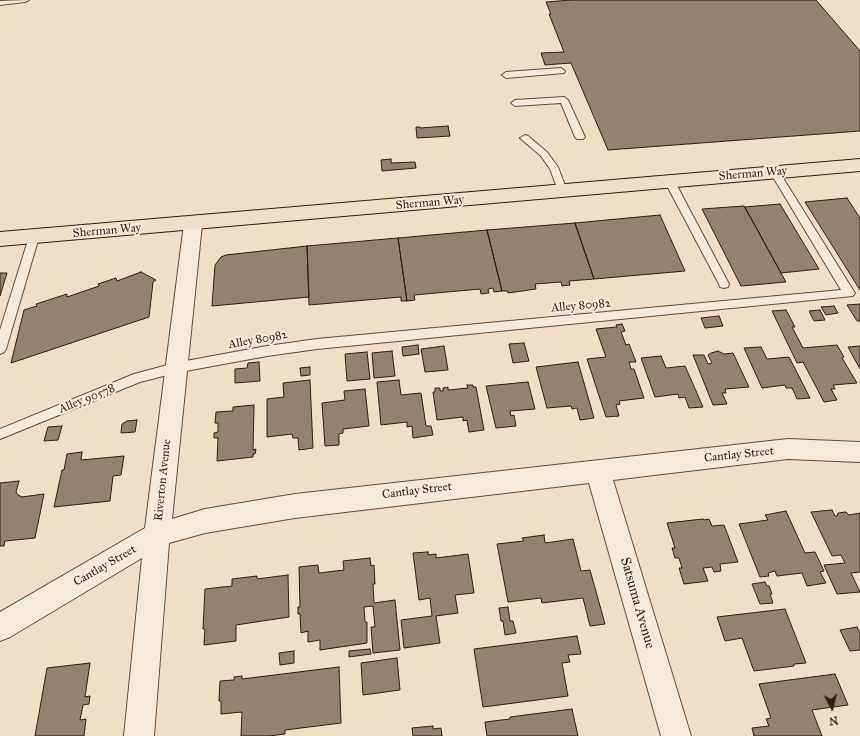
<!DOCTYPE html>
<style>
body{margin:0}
#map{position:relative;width:860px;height:736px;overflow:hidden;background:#eedfc6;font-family:"IM FELL Great Primer",serif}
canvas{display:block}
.north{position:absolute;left:812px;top:688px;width:40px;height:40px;-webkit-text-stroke:3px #f4eada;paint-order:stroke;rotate:173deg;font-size:11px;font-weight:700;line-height:16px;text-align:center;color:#331c12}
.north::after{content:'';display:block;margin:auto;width:14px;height:18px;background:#331c12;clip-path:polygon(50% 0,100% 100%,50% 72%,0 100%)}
</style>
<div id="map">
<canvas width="860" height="736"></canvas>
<div class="north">N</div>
</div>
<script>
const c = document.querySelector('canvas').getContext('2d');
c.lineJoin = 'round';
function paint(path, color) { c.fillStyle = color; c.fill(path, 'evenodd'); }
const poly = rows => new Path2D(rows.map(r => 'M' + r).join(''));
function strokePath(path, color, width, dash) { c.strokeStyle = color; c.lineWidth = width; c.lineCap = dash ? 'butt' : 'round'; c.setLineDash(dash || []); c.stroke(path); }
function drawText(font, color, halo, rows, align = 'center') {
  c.font = font + ' "IM FELL Great Primer",serif'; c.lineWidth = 4; c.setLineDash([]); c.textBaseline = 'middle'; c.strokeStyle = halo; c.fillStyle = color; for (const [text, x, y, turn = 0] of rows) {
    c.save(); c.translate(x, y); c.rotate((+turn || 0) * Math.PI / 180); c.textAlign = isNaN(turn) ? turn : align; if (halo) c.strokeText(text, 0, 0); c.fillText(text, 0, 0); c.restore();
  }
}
const building = poly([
 [571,0,816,0,860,51,860,131,608,150,571,63,545,65,541,53,564,52,549,14,551,14,546,2,571,0],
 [448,126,450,136,417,138,416,127,420,127,420,128,448,126],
 [391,159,391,163,415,162,416,168,382,171,381,160,391,159],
 [847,198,860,218,860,290,805,202,847,198],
 [780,204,819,269,781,273,745,207,780,204],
 [744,206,781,273,786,282,741,286,702,209,744,206],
 [660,215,685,271,594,279,575,223,660,215],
 [575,223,594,279,569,281,570,285,562,286,561,282,535,284,536,289,508,293,507,291,502,291,487,230,575,223],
 [487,230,502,291,494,292,493,288,488,289,489,293,481,294,480,289,414,295,415,300,407,301,398,238,487,230],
 [398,238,407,301,401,301,401,297,309,305,307,246,398,238],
 [307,246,309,297,212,306,215,265,221,257,226,255,307,246],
 [141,272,156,280,153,282,149,317,11,363,24,310,37,306,36,304,67,294,67,297,99,286,98,284,116,278,117,281,141,272],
 [0,273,7,273,0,296,0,273],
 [860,304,860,321,857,321,847,305,860,304],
 [834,306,838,313,826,315,821,307,834,306],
 [786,310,795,327,792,327,803,348,837,345,844,357,842,358,857,383,833,385,835,389,831,389,837,400,824,402,803,362,797,363,772,311,786,310],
 [820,310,825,320,814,321,809,311,820,310],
 [719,316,723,326,705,328,701,318,719,316],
 [622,324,625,331,621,332,626,345,629,344,636,362,629,362,631,369,634,369,644,398,619,401,620,404,616,405,619,416,606,417,587,359,606,357,596,329,617,327,616,325,622,324],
 [524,343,529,361,513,363,509,344,524,343],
 [418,345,419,354,403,356,402,347,418,345],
 [444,346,448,370,425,372,421,349,444,346],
 [860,346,860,369,848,347,860,346],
 [761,347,767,359,789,357,810,398,797,399,792,388,786,388,785,385,762,388,744,348,761,347],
 [392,351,395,376,374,378,372,353,392,351],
 [718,351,724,354,733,353,749,387,725,389,726,393,722,393,727,404,713,405,693,355,704,355,708,364,712,363,708,355,711,353,718,351],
 [367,352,370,379,347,381,345,354,367,352],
 [661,356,666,368,685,366,703,407,689,408,685,397,679,398,678,394,655,397,641,358,661,356],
 [259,362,260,381,235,383,235,369,247,368,248,363,259,362],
 [578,362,594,418,580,420,577,408,572,409,571,406,547,408,536,367,578,362],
 [310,367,310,375,301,376,300,368,310,367],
 [310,380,313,448,299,450,298,438,293,438,292,434,267,437,267,399,284,397,283,383,310,380],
 [399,380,401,395,421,393,426,426,431,426,433,435,413,438,412,426,407,427,407,422,381,425,377,382,399,380],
 [528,382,535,409,510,411,511,416,514,415,516,426,496,428,486,386,528,382],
 [467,385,473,385,473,387,476,387,484,430,469,432,467,420,463,421,463,417,437,420,433,392,435,392,435,388,440,388,440,391,443,391,443,388,448,387,448,390,468,388,467,385],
 [365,389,369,426,343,429,343,433,339,434,339,445,325,446,322,403,345,400,344,391,365,389],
 [254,405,253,450,256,449,255,454,253,454,253,457,217,461,218,438,214,438,214,433,218,432,218,423,215,423,216,412,233,411,233,407,254,405],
 [137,420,135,432,121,433,122,424,127,421,137,420],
 [62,426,58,440,44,441,48,427,62,426],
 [82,452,81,460,124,456,121,475,113,476,110,501,54,507,62,470,64,470,67,454,82,452],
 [19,481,16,492,18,495,22,497,44,494,35,538,5,541,4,546,0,546,0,483,19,481],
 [832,510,835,516,837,516,838,513,846,512,849,515,860,513,860,572,851,573,860,592,837,594,824,565,845,563,841,555,832,556,811,512,832,510],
 [786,511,805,553,815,552,824,571,820,572,826,583,807,586,802,573,777,576,775,571,768,573,769,576,760,577,739,524,768,520,765,515,786,511],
 [703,519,704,520,709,519,712,526,724,525,738,562,720,564,721,571,714,572,712,567,703,568,708,581,684,584,679,568,682,568,679,558,675,558,672,548,675,548,667,523,703,519],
 [544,535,545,543,573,539,581,571,590,570,605,624,590,626,583,598,542,603,541,598,508,602,497,544,524,541,522,538,544,535],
 [428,552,428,555,436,554,436,558,468,554,474,593,455,595,458,613,436,616,440,643,404,648,401,620,432,616,430,598,419,600,413,553,428,552],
 [370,558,371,566,374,565,375,584,373,584,374,603,395,600,400,650,373,653,371,627,375,627,373,606,364,607,365,622,367,622,367,643,320,650,320,640,308,642,308,631,301,633,300,614,298,614,298,607,300,607,299,567,318,565,319,573,344,570,343,561,370,558],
 [288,575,289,617,236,625,236,641,204,645,205,629,203,629,205,589,232,586,232,579,257,576,257,579,288,575],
 [765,582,767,586,769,586,772,594,770,594,773,603,760,604,752,584,765,582],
 [508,607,510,621,513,621,516,633,505,635,503,621,501,621,499,608,508,607],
 [785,609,806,663,794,664,794,666,754,671,742,638,725,641,717,617,785,609],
 [857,627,860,633,860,650,850,651,840,630,857,627],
 [577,636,581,654,568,655,570,662,562,663,568,696,483,707,474,649,577,636],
 [370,649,371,654,349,657,349,651,370,649],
 [294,651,294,663,280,665,279,653,294,651],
 [397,658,400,690,363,695,361,663,397,658],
 [90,663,85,697,90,696,89,704,83,705,80,720,86,719,84,736,35,736,47,668,90,663],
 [339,667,341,723,285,730,285,734,269,736,241,736,242,712,221,714,221,701,219,701,220,681,234,680,234,677,242,676,242,679,339,667],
 [835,674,848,705,812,710,822,736,754,736,752,728,769,726,766,719,771,718,759,684,835,674],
 [572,709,578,736,487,736,485,722,510,719,510,717,572,709],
 [433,726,433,729,441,728,442,736,413,736,412,728,433,726]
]);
const lane = poly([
 [29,0,25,2,0,5,0,1,29,0],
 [561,68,565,71,564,73,506,78,502,75,506,72,561,68],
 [564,97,568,100,585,137,583,139,577,139,575,137,561,103,515,106,511,103,515,100,564,97],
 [525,135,528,136,547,152,558,167,567,191,565,193,559,193,550,169,541,156,520,138,525,135],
 [775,169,778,170,853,290,855,293,853,296,317,349,267,356,175,373,140,382,0,439,0,429,134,374,175,363,267,346,317,339,841,290,770,172,775,169],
 [670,179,675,182,729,284,728,287,724,288,720,287,719,284,665,182,670,179],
 [34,233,38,234,39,237,6,349,4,352,0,354,0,330,29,237,30,234,34,233]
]);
const street = poly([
 [193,217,200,219,202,224,172,519,205,509,295,494,788,439,860,442,860,462,788,459,613,480,691,736,661,736,589,483,295,518,205,533,169,543,154,736,124,736,142,558,10,637,0,641,0,612,145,528,184,224,186,219,193,217]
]);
const primary = poly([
 [860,159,860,171,0,246,0,232,860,159]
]);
const streetNames = [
 ["Sherman Way",753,174,-5],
 ["Sherman Way",430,203,-5],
 ["Sherman Way",107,231,-5],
 ["Alley 80982",581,306,-5],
 ["Alley 80982",258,340,-10],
 ["Alley 90578",87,399,-22],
 ["Cantlay Street",739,455,-6],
 ["Riverton Avenue",163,480,-84],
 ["Cantlay Street",417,491,-7],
 ["Cantlay Street",105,566,-30]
];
const nearStreetnames = [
 ["Satsuma Avenue",637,603,74]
];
paint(building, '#948170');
strokePath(building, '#331c12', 1);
strokePath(lane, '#624d3f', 2);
strokePath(street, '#624d3f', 2);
strokePath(primary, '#331c12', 2);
paint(lane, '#f4eada');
paint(street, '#f4eada');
paint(primary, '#eedfc6');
drawText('12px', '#331c12', '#f4eada', streetNames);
drawText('14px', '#331c12', '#f4eada', nearStreetnames);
</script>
